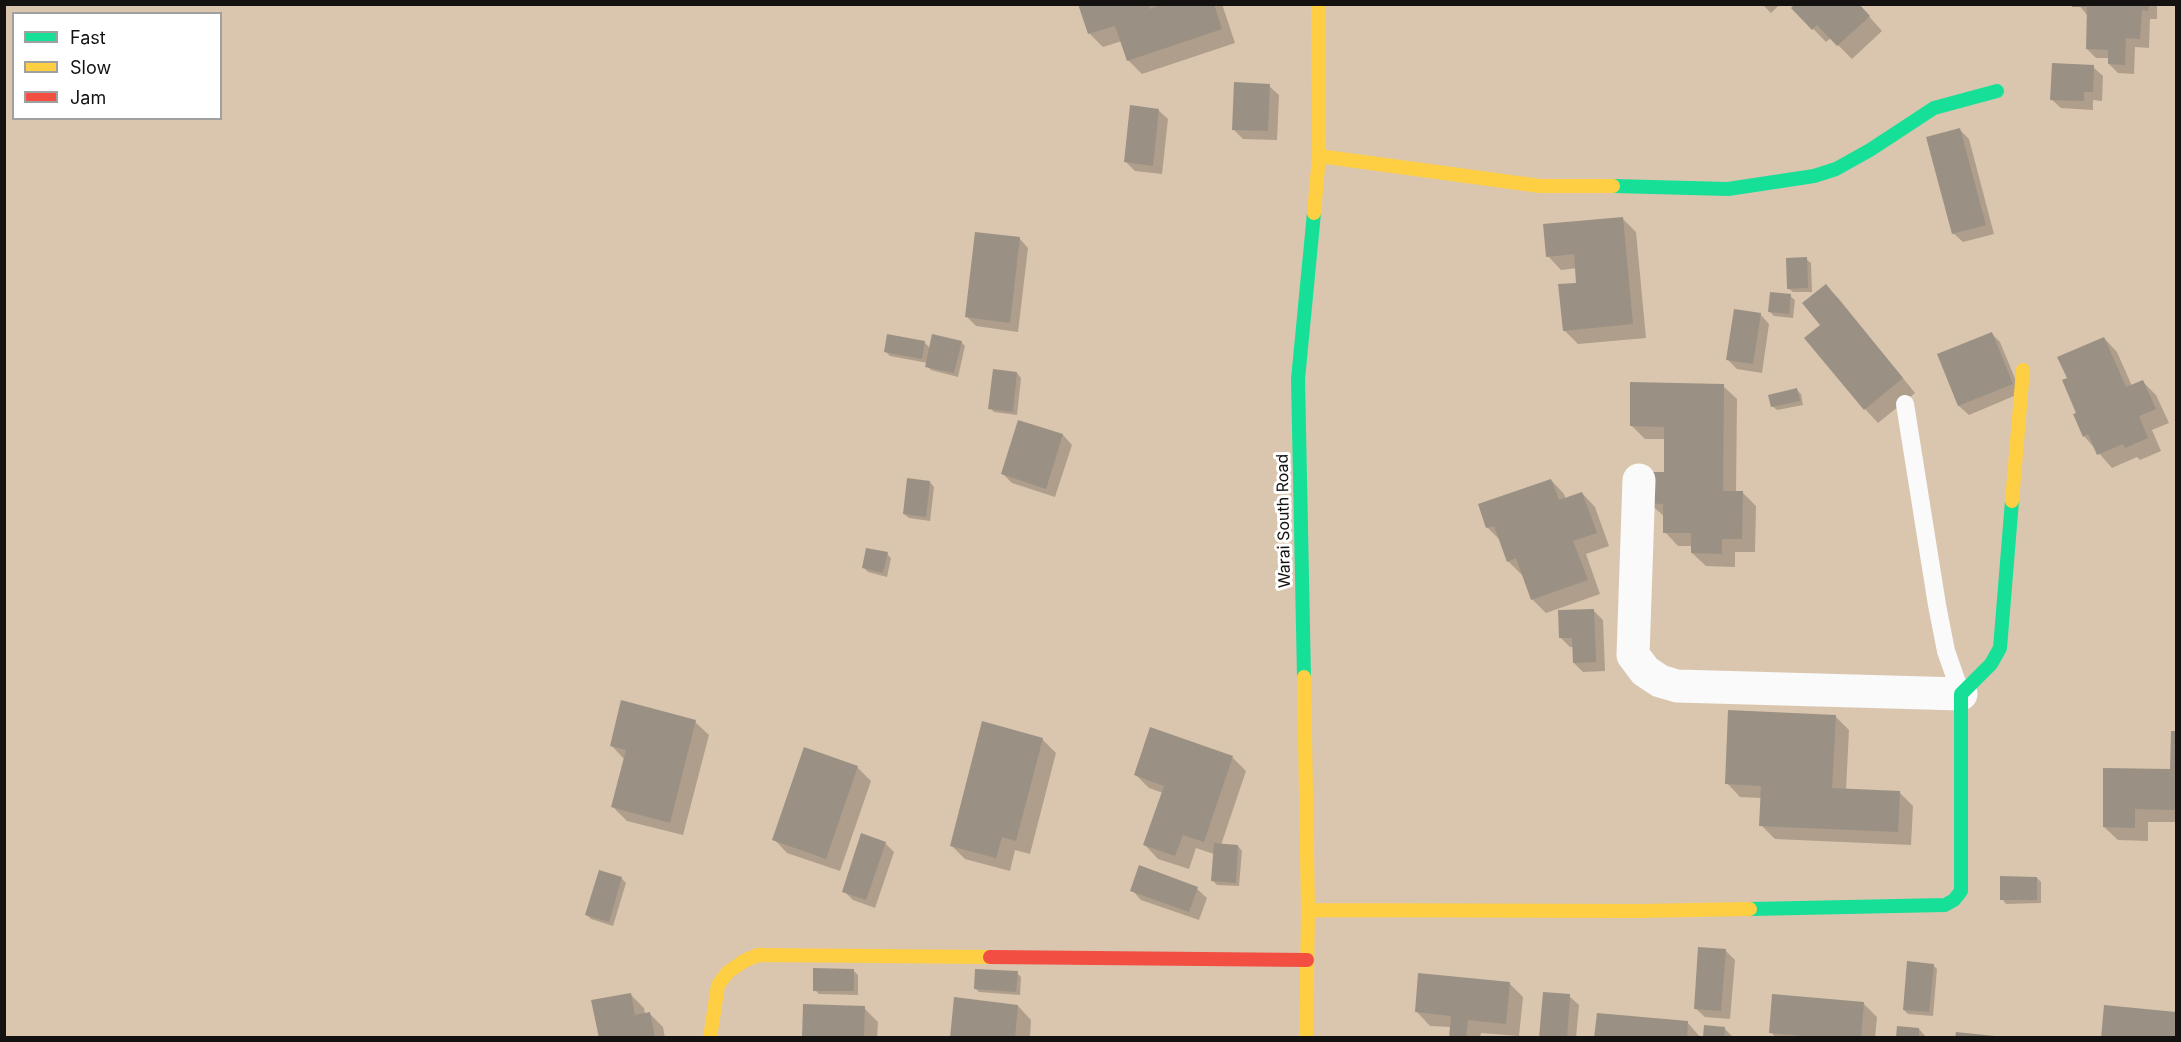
<!DOCTYPE html>
<style>
body{margin:0}
#map{position:relative;width:2181px;height:1042px;overflow:hidden;background:#e1e0de;font-family:Inter,sans-serif}
canvas{display:block}
.frame{position:absolute;inset:0;border:6px solid #131211;pointer-events:none}
.legend{position:absolute;left:12px;top:12px;width:210px;height:108px;box-sizing:border-box;background:#fff;border:2px solid #a1a0a0;margin:0;padding:8px 10px;list-style:none;font-size:18px;color:#131211}
.legend li{display:flex;align-items:center;gap:12px;height:30px}
.legend b{width:30px;border:2px solid #a1a0a0}
</style>
<div id="map">
<canvas width="2181" height="1042"></canvas>
<div class="frame"></div>
<ul class="legend">
<li><b style="height:8px;background:#16e098"></b>Fast</li>
<li><b style="height:8px;background:#ffcf43"></b>Slow</li>
<li><b style="height:8px;background:#f24e42"></b>Jam</li>
</ul>
</div>
<script>
const c = document.querySelector('canvas').getContext('2d');
c.lineJoin = 'round';
function paint(path, color) { c.fillStyle = color; c.fill(path, 'evenodd'); }
const poly = rows => new Path2D(rows.map(r => 'M' + r).join(''));
function strokePath(path, color, width, dash) { c.strokeStyle = color; c.lineWidth = width; c.lineCap = dash ? 'butt' : 'round'; c.setLineDash(dash || []); c.stroke(path); }
function drawText(font, color, halo, rows, align = 'center') {
  c.font = font + ' Inter,sans-serif'; c.lineWidth = 6; c.setLineDash([]); c.textBaseline = 'middle'; c.strokeStyle = halo; c.fillStyle = color; for (const [text, x, y, turn = 0] of rows) {
    c.save(); c.translate(x, y); c.rotate((+turn || 0) * Math.PI / 180); c.textAlign = isNaN(turn) ? turn : align; if (halo) c.strokeText(text, 0, 0); c.fillText(text, 0, 0); c.restore();
  }
}
const green = poly([
 [5,5,2176,5,2176,1037,5,1038],
 [14,14,220,14,220,118,14,118]
]);
const shadow = poly([
 [1080,4,1222,4,1235,43,1142,74,1128,60,1122,41,1103,47,1090,34],
 [1762,4,1780,4,1771,13],
 [1858,4,1882,31,1852,59,1831,38,1826,42,1793,8],
 [2078,4,2157,4,2157,19,2150,19,2149,48,2135,47,2134,74,2118,73,2109,64,2110,58,2096,58,2087,49,2087,15],
 [2093,67,2103,76,2102,101,2093,100,2093,110,2061,108,2051,99],
 [1269,86,1279,95,1277,140,1243,139,1233,129],
 [1158,110,1168,119,1162,174,1135,171,1126,162],
 [1960,130,1969,139,1994,234,1963,242,1953,233],
 [1622,218,1636,232,1646,338,1578,344,1564,330,1578,284,1577,268,1561,270,1548,256],
 [1019,238,1028,248,1018,332,976,326,967,317],
 [1806,259,1811,263,1812,292,1793,292,1788,288],
 [1826,286,1839,299,1915,393,1878,423,1865,409,1806,338,1822,325],
 [1790,296,1795,300,1793,318,1774,316,1770,312],
 [1760,314,1769,324,1762,373,1737,369,1728,360],
 [1991,333,2000,342,2021,393,1969,415,1959,406,1939,355],
 [2104,338,2117,352,2132,386,2143,382,2156,395,2169,423,2152,430,2161,451,2140,460,2137,457,2112,468,2084,436,2078,413],
 [924,342,931,349,961,342,965,346,958,377,931,370,927,366,928,363,890,356,886,352],
 [1017,373,1021,378,1017,415,994,412,990,408],
 [1723,386,1737,399,1736,492,1742,492,1756,506,1755,552,1735,552,1735,567,1706,566,1692,553,1693,546,1678,546,1665,532,1665,517,1649,503,1665,474,1666,439,1645,439,1631,425],
 [1797,390,1801,394,1803,405,1777,410,1772,406],
 [1019,421,1063,435,1072,445,1055,497,1012,483,1003,474],
 [1551,480,1564,494,1566,499,1582,493,1595,507,1609,546,1586,554,1600,594,1546,613,1533,600,1524,574,1522,575,1508,561,1501,541,1488,528,1480,505],
 [930,482,934,487,930,521,909,518,904,514],
 [887,554,891,558,887,577,868,572,864,568],
 [1594,611,1603,620,1605,671,1583,672,1574,663,1574,647,1570,647,1561,638],
 [1835,716,1849,730,1846,790,1899,792,1913,806,1911,845,1775,839,1761,825,1762,798,1740,797,1727,783],
 [695,722,709,735,683,835,627,821,613,807,625,760,611,745],
 [1151,729,1233,758,1246,771,1221,845,1238,846,1242,851,1239,886,1217,885,1213,881,1214,854,1196,848,1189,869,1158,859,1145,845,1163,793,1149,788,1136,775],
 [2173,732,2176,732,2176,822,2148,822,2148,841,2118,840,2104,827,2172,770],
 [1042,739,1056,753,1030,854,1015,850,1010,871,965,859,951,845],
 [857,767,871,781,840,871,787,853,774,839],
 [885,843,894,852,875,908,853,900,844,891],
 [600,872,622,879,626,883,613,926,591,919,587,915],
 [2037,878,2041,882,2041,903,2006,904,2002,899],
 [1197,889,1207,898,1199,920,1141,900,1132,890],
 [1726,951,1735,960,1730,1019,1705,1017,1695,1008],
 [1933,965,1937,969,1933,1016,1908,1014,1904,1010],
 [854,971,858,975,858,995,819,994,815,990],
 [1017,973,1021,977,1020,995,979,992,975,988],
 [1509,983,1523,997,1519,1036,1481,1033,1480,1038,1450,1038,1451,1027,1430,1026,1417,1012],
 [630,994,644,1008,645,1014,650,1014,663,1027,665,1038,600,1038],
 [1569,996,1579,1005,1576,1038,1541,1038],
 [1863,1003,1877,1017,1875,1038,1776,1038,1771,1032],
 [1018,1006,1031,1020,1030,1038,951,1038],
 [864,1008,878,1022,877,1038,803,1038],
 [1687,1022,1701,1038,1596,1038],
 [1724,1028,1733,1037,1704,1038],
 [1919,1029,1927,1038,1898,1038]
]);
const building = poly([
 [1078,4,1149,4,1150,9,1163,4,1214,4,1222,29,1127,61,1115,26,1088,34],
 [1795,4,1859,4,1870,16,1837,46,1817,25,1812,30,1791,8],
 [2072,4,2149,4,2148,11,2142,10,2140,39,2126,38,2125,65,2108,64,2108,50,2086,49,2087,7,2072,7],
 [2052,63,2094,65,2093,92,2084,92,2084,101,2050,100],
 [1234,82,1270,84,1268,131,1232,130],
 [1130,105,1159,109,1153,166,1124,162],
 [1960,128,1986,225,1952,234,1926,137],
 [1623,217,1633,324,1563,331,1558,284,1576,283,1574,254,1546,257,1543,224],
 [975,232,1020,237,1010,323,965,317],
 [1807,257,1808,288,1787,289,1786,258],
 [1826,284,1903,378,1864,410,1804,338,1820,325,1802,303],
 [1770,292,1791,294,1789,314,1768,312],
 [1734,309,1761,313,1753,364,1726,360],
 [1992,332,2013,384,1958,406,1937,354],
 [887,334,925,341,922,359,884,352],
 [932,334,962,341,954,373,925,367],
 [2104,337,2126,387,2143,380,2156,409,2139,416,2148,438,2125,448,2123,444,2097,455,2088,434,2083,437,2073,414,2076,413,2062,380,2067,378,2057,357],
 [993,369,1017,372,1013,412,988,409],
 [1630,382,1724,384,1723,491,1743,491,1742,539,1722,539,1722,554,1691,553,1691,533,1663,533,1663,504,1648,503,1648,472,1664,472,1664,427,1630,426],
 [1797,388,1800,401,1771,407,1768,395],
 [1018,420,1063,434,1046,489,1001,474],
 [907,478,930,481,926,517,903,514],
 [1551,479,1559,500,1582,492,1597,533,1573,541,1588,580,1531,600,1516,558,1507,562,1494,526,1486,528,1478,504],
 [866,548,888,552,883,573,862,568],
 [1594,609,1596,662,1573,663,1572,638,1559,638,1558,610],
 [621,700,696,720,670,823,611,807,626,750,610,746],
 [1728,710,1836,715,1832,788,1900,791,1898,832,1759,826,1761,786,1725,784],
 [982,721,1043,738,1016,841,1002,837,996,858,950,846],
 [1150,727,1233,756,1204,842,1183,835,1175,856,1143,845,1164,786,1134,775],
 [2171,731,2176,731,2176,810,2135,809,2135,828,2103,827,2103,768,2170,769],
 [804,747,858,766,826,859,772,840],
 [861,833,886,842,866,900,842,892],
 [1214,843,1238,845,1236,883,1211,881],
 [1139,865,1198,887,1189,912,1130,891],
 [599,870,622,877,609,922,585,915],
 [2000,876,2037,877,2037,900,2000,900],
 [1698,947,1726,949,1721,1011,1694,1009],
 [1907,961,1934,964,1929,1012,1903,1010],
 [813,968,854,969,854,991,813,991],
 [975,969,1018,971,1016,992,974,989],
 [1418,973,1510,982,1506,1024,1468,1020,1466,1038,1449,1038,1451,1016,1415,1012],
 [1543,992,1570,994,1567,1038,1539,1038],
 [631,993,635,1015,650,1012,655,1038,599,1038,591,1000],
 [1772,994,1864,1002,1861,1038,1805,1038,1805,1036,1769,1033],
 [954,997,1018,1005,1015,1038,950,1038],
 [803,1004,865,1006,864,1038,802,1038],
 [2104,1005,2176,1012,2176,1038,2101,1038],
 [1597,1013,1688,1021,1687,1038,1594,1038],
 [1704,1025,1725,1027,1724,1038,1703,1038],
 [1897,1026,1919,1028,1919,1038,1896,1038],
 [1956,1032,1995,1036,1995,1038,1955,1038]
]);
const lane = poly([
 [1905,404,1937,605,1946,651,1961,694]
]);
const street = poly([
 [1639,480,1633,655,1645,671,1660,681,1677,686,1961,694]
]);
const fast = poly([
 [1613,186,1728,189,1814,176,1836,169,1870,150,1934,108,1997,91],
 [1304,677,1298,379,1314,213],
 [1750,909,1945,905,1954,900,1961,891,1961,694,1991,664,2000,648,2012,501]
]);
const slow = poly([
 [1319,156,1540,186,1613,186],
 [1314,213,1319,156,1318,4],
 [2012,501,2023,370],
 [1304,677,1308,910,1306,1038],
 [1308,910,1638,911,1750,909],
 [710,1038,718,985,728,972,744,961,758,955,990,957]
]);
const jam = poly([
 [990,957,1307,960]
]);
const streetNames = [
 ["Warai South Road",1284,521,-91]
];
paint(green, '#dac6ae');
paint(shadow, '#0003');
paint(building, '#9a9184');
strokePath(lane, '#fafafa', 18);
strokePath(street, '#fafafa', 33);
strokePath(fast, '#16e098', 14);
strokePath(slow, '#ffcf43', 14);
strokePath(jam, '#f24e42', 14);
drawText('16px', '#131211', '#fff', streetNames);
</script>
